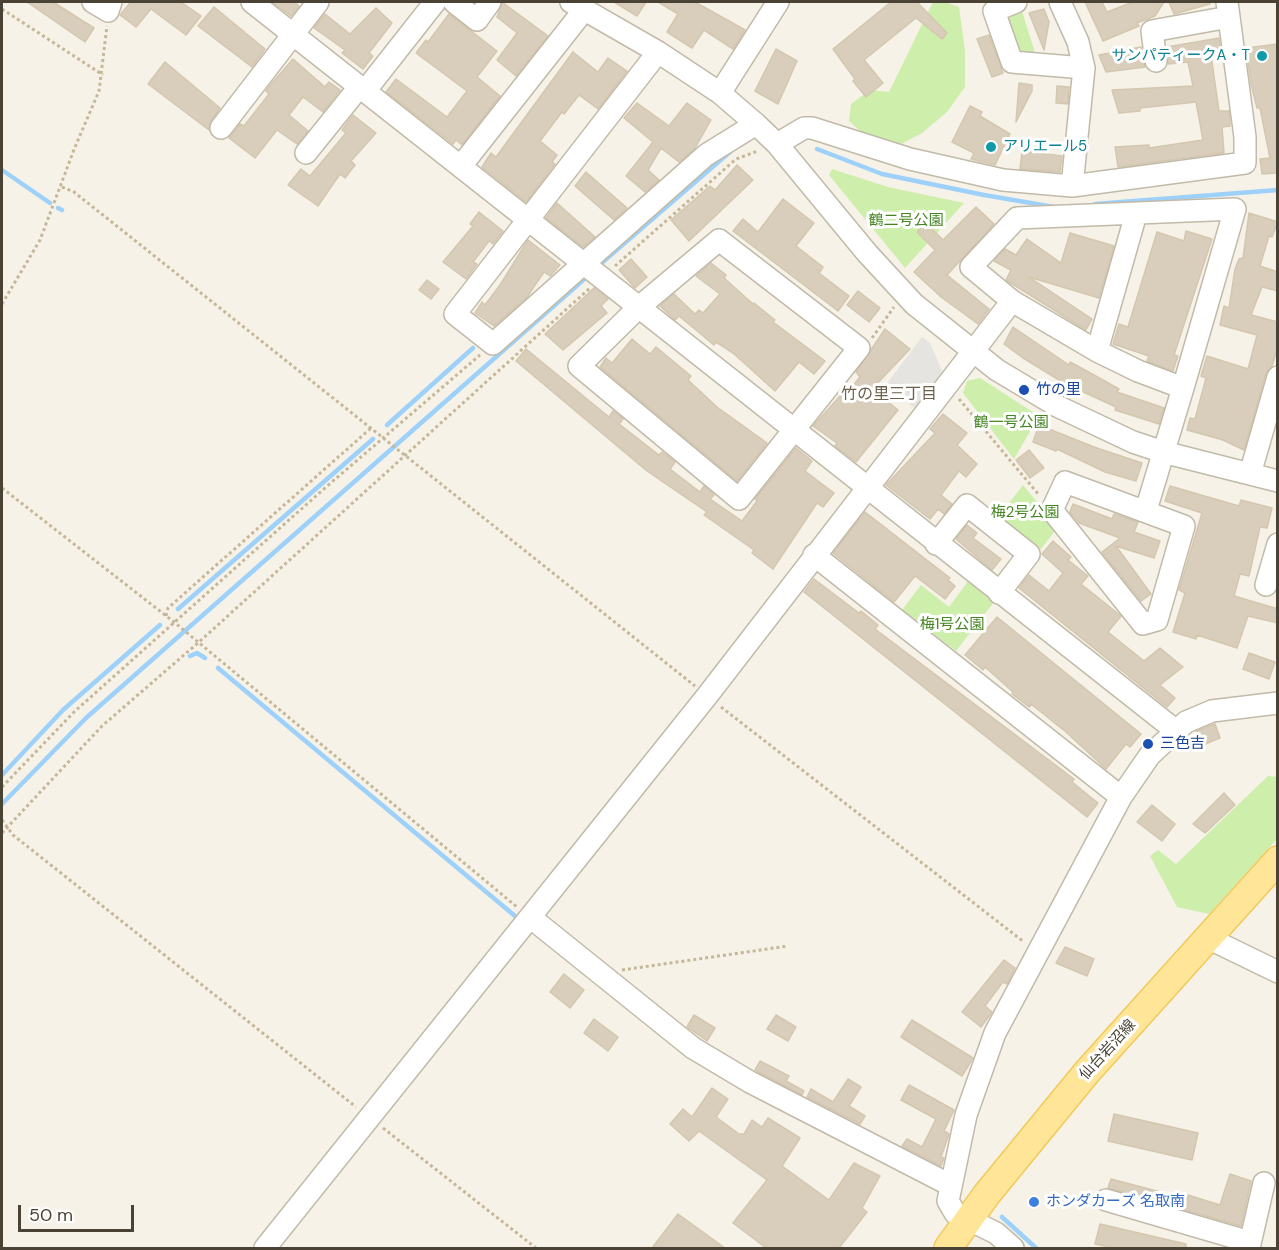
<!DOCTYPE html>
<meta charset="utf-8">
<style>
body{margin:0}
#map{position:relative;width:1279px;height:1250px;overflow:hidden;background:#f6f2e8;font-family:"DM Sans",sans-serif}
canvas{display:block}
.frame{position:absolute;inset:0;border:3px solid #4a4335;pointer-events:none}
.scale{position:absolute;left:18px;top:1205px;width:116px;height:27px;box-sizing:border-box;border:3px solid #4a4335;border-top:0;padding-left:8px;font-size:18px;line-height:21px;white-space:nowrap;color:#4a4335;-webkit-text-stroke:4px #fff;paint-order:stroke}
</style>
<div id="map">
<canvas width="1279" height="1250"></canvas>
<div class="frame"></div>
<div class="scale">50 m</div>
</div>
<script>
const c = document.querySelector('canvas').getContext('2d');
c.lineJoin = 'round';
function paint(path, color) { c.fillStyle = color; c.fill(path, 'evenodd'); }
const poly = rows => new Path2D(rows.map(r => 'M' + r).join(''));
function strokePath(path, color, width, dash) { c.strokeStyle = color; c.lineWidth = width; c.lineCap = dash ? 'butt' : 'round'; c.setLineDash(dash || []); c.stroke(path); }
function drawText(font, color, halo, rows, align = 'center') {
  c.font = font + ' "DM Sans","Noto Sans JP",sans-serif'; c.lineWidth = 6; c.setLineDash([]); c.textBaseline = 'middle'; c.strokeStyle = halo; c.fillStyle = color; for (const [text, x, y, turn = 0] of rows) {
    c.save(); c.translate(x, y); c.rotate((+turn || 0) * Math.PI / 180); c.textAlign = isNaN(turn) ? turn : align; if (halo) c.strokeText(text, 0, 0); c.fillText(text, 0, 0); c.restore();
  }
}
const green = poly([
 [933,2,945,2,959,7,965,51,965,87,947,112,922,133,894,148,875,144,849,121,851,104,870,90,889,92],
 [1021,8,1036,56,1019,54,1005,23,1009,13],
 [832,169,888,187,964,203,905,268,829,175],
 [980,378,1039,416,1014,459,963,393,967,381],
 [1023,485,1058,527,1041,549,999,516],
 [969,580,995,601,956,651,902,610,921,585,949,607],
 [1268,776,1277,777,1277,839,1209,914,1177,907,1150,856,1158,850,1176,864]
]);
const parking = poly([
 [922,337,930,343,943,373,916,409,885,386]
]);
const stream = poly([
 [817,149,882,174,984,195,1054,207],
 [2,170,50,203],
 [1095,204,1278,190],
 [58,208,62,210],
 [597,267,731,151],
 [387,425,473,348],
 [178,609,373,439],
 [190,656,197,653,205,658],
 [218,668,515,916],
 [2,775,63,710,160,625],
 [2,804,86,718,589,275],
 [1002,1217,1036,1248]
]);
const building = poly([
 [27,2,53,2,94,28,85,42,27,2],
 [131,2,181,2,201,16,186,35,151,9,136,27,120,15,131,2],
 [272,2,294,2,299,6,291,16,272,2],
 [502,2,548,36,516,76,497,60,517,33,497,17,502,2],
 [614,2,646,2,637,16,614,2],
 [658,2,695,2,745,30,733,49,704,30,692,48,667,32,678,14,658,2],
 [891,2,917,2,947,33,942,39,916,18,864,60,883,83,866,97,853,81,855,79,833,49,891,2],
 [1085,2,1102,2,1107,12,1133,2,1164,2,1155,16,1137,23,1139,26,1103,41,1085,2],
 [1169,2,1209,2,1210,4,1174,14,1169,2],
 [214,7,265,49,252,67,198,26,214,7],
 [376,8,392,23,369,53,373,56,363,69,342,53,345,50,314,28,325,14,350,34,376,8],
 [1044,9,1049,22,1044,50,1029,13,1044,9],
 [449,14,497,51,477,77,500,96,462,145,456,140,453,144,386,92,396,79,447,117,467,91,416,53,426,40,428,42,449,14],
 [989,35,1003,73,992,77,977,39,989,35],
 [1219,38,1221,54,1211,55,1219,111,1229,111,1230,123,1230,126,1222,127,1224,153,1118,167,1115,147,1149,145,1149,148,1203,140,1196,102,1140,108,1140,111,1119,113,1112,90,1193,86,1188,62,1168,64,1167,47,1219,38],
 [1278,44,1278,173,1262,174,1260,159,1270,158,1260,108,1257,108,1251,84,1246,48,1278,44],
 [1141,47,1145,67,1106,72,1099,55,1141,47],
 [776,49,797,61,778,104,755,91,776,49],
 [573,52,598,72,608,58,627,71,598,109,579,95,564,114,562,112,540,141,557,155,552,162,555,164,526,202,482,167,491,153,496,157,573,52],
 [293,59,325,87,329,82,340,90,323,112,303,97,289,115,308,131,297,144,277,130,255,158,229,138,240,124,244,126,269,94,266,91,272,83,293,59],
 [165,62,220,108,211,121,209,130,148,84,165,62],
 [1019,83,1032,85,1032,91,1016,122,1019,83],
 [1057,86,1069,87,1068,104,1056,103,1057,86],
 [637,103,669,126,687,103,711,120,695,148,679,162,661,148,648,170,659,180,645,192,626,176,653,142,624,118,637,103],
 [970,106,982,112,980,116,1010,134,995,165,971,159,974,153,952,142,970,106],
 [353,115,376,133,351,161,355,165,345,178,340,174,318,206,288,185,301,169,310,176,346,133,342,130,353,115],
 [1022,151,1062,156,1060,172,1020,169,1022,151],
 [737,165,753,180,689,241,671,220,710,186,715,190,737,165],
 [586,172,627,208,614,220,575,186,586,172],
 [783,199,814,223,796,246,823,267,819,273,849,296,838,311,733,231,743,219,758,232,783,199],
 [557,203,595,237,583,247,546,218,557,203],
 [976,207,994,224,947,275,989,309,978,324,941,297,914,272,935,250,917,232,926,223,943,240,976,207],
 [479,212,503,231,493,244,489,241,473,262,477,264,466,279,443,262,473,226,470,224,479,212],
 [1249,213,1278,222,1272,237,1269,236,1260,266,1278,272,1278,291,1262,287,1251,315,1278,322,1278,347,1272,366,1266,373,1244,450,1223,440,1187,430,1190,418,1195,419,1206,378,1201,376,1207,356,1248,369,1257,335,1220,325,1224,306,1229,308,1235,269,1239,259,1243,258,1249,213],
 [1186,231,1212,239,1174,355,1178,356,1173,371,1147,361,1149,356,1113,344,1119,324,1128,327,1157,232,1184,241,1186,231],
 [1070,233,1114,246,1099,298,1029,277,1092,319,1086,330,1006,280,1011,270,994,261,1005,249,1016,255,1027,239,1061,263,1070,233],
 [528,240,560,265,550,276,544,272,527,297,494,326,475,313,482,302,485,305,500,285,528,240],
 [631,259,647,277,635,288,619,270,631,259],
 [711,263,726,275,724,278,753,304,754,303,775,320,773,322,825,361,814,374,799,362,775,391,733,353,716,342,714,345,679,316,675,320,660,306,674,294,695,314,699,310,703,313,720,294,696,276,711,263],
 [427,280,439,289,431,299,419,290,427,280],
 [594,288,608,299,601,306,607,313,563,350,545,334,594,288],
 [858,291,880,308,869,322,847,305,858,291],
 [1013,327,1069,365,1070,362,1094,375,1119,389,1117,392,1164,408,1159,424,1115,410,1116,407,1064,383,1023,358,1004,344,1013,327],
 [885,329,910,349,872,389,898,410,856,462,835,446,837,443,813,426,841,395,843,398,860,377,856,372,885,329],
 [632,339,650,354,656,347,691,376,688,380,717,407,767,443,737,481,600,367,606,358,612,363,632,339],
 [526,349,609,417,613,411,623,419,619,424,659,455,662,452,675,462,670,469,700,492,704,486,714,495,710,499,742,521,757,501,755,499,796,448,812,461,805,471,834,493,823,507,817,503,773,569,752,553,754,550,704,515,707,512,647,471,516,361,526,349],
 [943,414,967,433,957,445,977,464,966,477,959,471,941,495,952,504,944,514,938,509,930,519,886,485,935,433,930,429,943,414],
 [1039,425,1094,447,1142,463,1136,481,1105,472,1057,449,1056,451,1033,442,1039,425],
 [1029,450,1044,468,1030,478,1016,460,1029,450],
 [1170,486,1239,506,1241,500,1272,508,1267,528,1260,527,1249,576,1240,574,1234,596,1278,609,1278,623,1248,616,1237,648,1197,635,1196,639,1173,632,1185,593,1179,590,1202,513,1165,501,1170,486],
 [1073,504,1112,519,1114,514,1138,522,1134,532,1160,541,1154,558,1116,546,1151,594,1141,601,1102,552,1120,538,1079,523,1070,512,1073,504],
 [865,512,950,578,948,580,955,586,945,599,915,576,894,602,833,553,865,512],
 [967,525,977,533,973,538,1001,559,992,570,956,539,967,525],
 [1053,541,1071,557,1068,560,1088,576,1081,584,1121,616,1108,632,1144,661,1160,648,1183,667,1160,685,1175,698,1167,707,1019,588,1029,575,1049,591,1063,573,1042,554,1053,541],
 [814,579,859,613,861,611,878,625,875,629,1074,779,1072,782,1098,803,1087,817,804,592,814,579],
 [997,617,1141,734,1130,747,1126,744,1106,769,1066,732,1031,704,1029,707,1012,694,1013,692,985,667,983,670,965,655,997,617],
 [1249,653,1275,662,1269,679,1243,669,1249,653],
 [1215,724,1220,738,1203,745,1196,731,1215,724],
 [1224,793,1235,805,1205,833,1193,824,1224,793],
 [1152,805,1175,824,1162,841,1137,822,1152,805],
 [1065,947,1094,959,1087,976,1056,963,1065,947],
 [1004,960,1015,968,1007,984,1003,982,985,1006,992,1012,981,1027,962,1012,1004,960],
 [564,974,584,990,570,1008,550,992,564,974],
 [694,1015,715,1028,707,1041,687,1027,694,1015],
 [776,1015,796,1027,788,1041,767,1029,776,1015],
 [594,1019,618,1037,608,1051,584,1033,594,1019],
 [912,1020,973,1058,962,1076,901,1037,912,1020],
 [760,1061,789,1076,786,1081,804,1091,802,1095,755,1070,760,1061],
 [848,1079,861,1087,849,1106,865,1116,860,1124,807,1097,811,1089,833,1102,848,1079],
 [909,1085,954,1110,944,1131,949,1134,941,1157,944,1158,941,1166,902,1146,907,1139,922,1147,936,1119,901,1100,909,1085],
 [712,1088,728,1099,716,1117,739,1134,744,1134,752,1120,762,1127,768,1118,800,1138,782,1166,829,1200,854,1163,880,1176,862,1208,867,1212,839,1248,766,1248,733,1223,767,1180,699,1131,689,1141,670,1124,683,1109,692,1117,712,1088],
 [1114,1114,1198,1133,1192,1160,1108,1141,1114,1114],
 [1230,1174,1251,1181,1241,1226,1108,1188,1111,1179,1187,1199,1188,1195,1220,1205,1230,1174],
 [678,1214,725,1248,652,1248,678,1214],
 [1100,1224,1186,1244,1186,1248,1114,1248,1095,1244,1100,1224]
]);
const path = poly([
 [2,9,103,75],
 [62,187,74,192,695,686],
 [615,266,736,159,758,151],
 [2,304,40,240,75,147,99,91,107,26],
 [872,338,894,307],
 [959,399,1039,495],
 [2,488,174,622,517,907],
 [166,616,168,608,371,428],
 [721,707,1024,942],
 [2,787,75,711,326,487,480,355],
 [2,820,13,835,356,1107],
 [2,833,102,726,199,642,590,288],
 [622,970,788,946],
 [383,1128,536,1248]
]);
const minor = poly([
 [93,2,108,11,111,2],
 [252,2,1175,730],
 [454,2,477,20,490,2],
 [571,2,658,52,720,93,756,124,777,144,867,253,914,304,997,370,1057,406,1133,442,1163,452,1278,481],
 [1016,2,994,11,1012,62,1084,68,1072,186],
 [1060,2,1078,42,1084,68],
 [658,52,455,314,493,344,706,155,756,124],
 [1156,61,1152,31,1229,17],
 [365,91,435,2],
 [720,93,778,2],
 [221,128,318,2],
 [777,144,804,128,812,128,910,159,1003,180,1072,186,1245,163,1245,137,1227,2],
 [306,153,360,86],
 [461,166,584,10],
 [719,240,859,348,739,499,579,366,639,307,719,240],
 [1097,351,1136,214],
 [1250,474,1278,377],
 [1065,482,1184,526,1157,620,1143,624,1052,510,1065,482],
 [1146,510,1183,388,1235,209,1017,218,971,267,1012,301,1097,351,1138,371,1183,388],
 [936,544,967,505,1029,554,999,593],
 [814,555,1121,797],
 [1266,585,1278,544],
 [530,917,693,1048,750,1082,950,1185],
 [1208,938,1278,972],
 [1106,1200,1250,1242],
 [265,1248,707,696,1012,301],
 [1013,1248,996,1233,955,1213,948,1201,966,1115,995,1033,1121,797,1150,755,1186,722,1212,711,1278,703],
 [1249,1248,1264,1183]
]);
const major = poly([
 [948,1248,987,1194,1087,1072,1278,860]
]);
const markers = [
 [1262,56,6,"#0f9aa8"],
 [991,147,6,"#0f9aa8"],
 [1024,390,6,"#1a4fb4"],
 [1148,744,6,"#1a4fb4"],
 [1034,1202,6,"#3f7fe0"]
];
const cultureNames = [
 ["サンパティークA・T",1250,56],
 ["アリエール5",1003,147,"left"]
];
const parkNames = [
 ["鶴二号公園",906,221],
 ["鶴一号公園",1011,423],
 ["梅2号公園",1025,513],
 ["梅1号公園",952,625]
];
const transitNames = [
 ["竹の里",1036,390],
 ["三色吉",1160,744]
];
const streetNames = [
 ["仙台岩沼線",1108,1050,-48]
];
const shopNames = [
 ["ホンダカーズ 名取南",1046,1202]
];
const neighbourhoodNames = [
 ["竹の里三丁目",889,395]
];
paint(green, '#ceeeac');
paint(parking, '#e6e4e0');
strokePath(stream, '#9ed1f9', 4.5);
paint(building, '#d9cebc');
strokePath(building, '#d4c7ae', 1.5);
strokePath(minor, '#c2baa9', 24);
strokePath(major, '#f2c95a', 30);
strokePath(path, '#c6b798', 3, [3, 3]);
strokePath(minor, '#fff', 21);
strokePath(major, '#ffe597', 27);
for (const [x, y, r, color] of markers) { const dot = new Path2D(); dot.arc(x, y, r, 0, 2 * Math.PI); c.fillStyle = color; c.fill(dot); strokePath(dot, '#fff', 2); }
drawText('15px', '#0d838f', '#fff', cultureNames, 'right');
drawText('15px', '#438421', '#fff', parkNames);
drawText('15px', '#164399', '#fff', transitNames, 'left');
drawText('15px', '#4a4335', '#fff', streetNames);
drawText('15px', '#366cbe', '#fff', shopNames, 'left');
drawText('16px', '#6e614b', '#fff', neighbourhoodNames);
</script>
